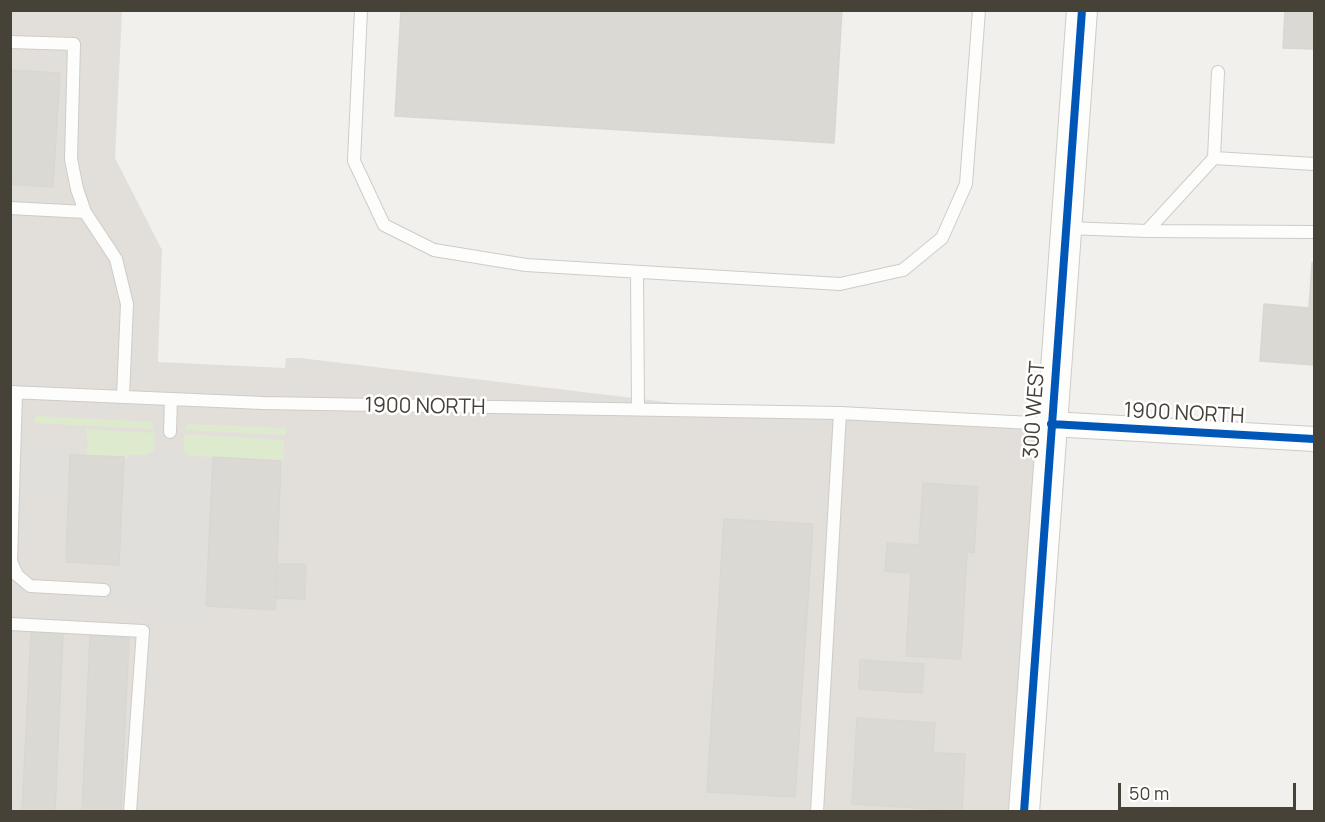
<!DOCTYPE html>
<style>
body{margin:0}
#map{position:relative;width:1325px;height:822px;overflow:hidden;background:#f1f0ec;font-family:Manrope,sans-serif}
canvas{display:block}
.frame{position:absolute;inset:0;border:12px solid #474238;pointer-events:none}
.scale{position:absolute;left:1118px;top:783px;width:178px;height:27px;box-sizing:border-box;border:3px solid #474238;border-top:0;padding-left:8px;font-size:18px;line-height:21px;white-space:nowrap;color:#474238;-webkit-text-stroke:4px #fff;paint-order:stroke}
</style>
<div id="map">
<canvas width="1325" height="822"></canvas>
<div class="frame"></div>
<div class="scale">50 m</div>
</div>
<script>
const c = document.querySelector('canvas').getContext('2d');
c.lineJoin = 'round';
function paint(path, color) { c.fillStyle = color; c.fill(path, 'evenodd'); }
const poly = rows => new Path2D(rows.map(r => 'M' + r).join(''));
function strokePath(path, color, width, dash) { c.strokeStyle = color; c.lineWidth = width; c.lineCap = dash ? 'butt' : 'round'; c.setLineDash(dash || []); c.stroke(path); }
function drawText(font, color, halo, rows, align = 'center') {
  c.font = font + ' Manrope,sans-serif'; c.lineWidth = 5; c.setLineDash([]); c.textBaseline = 'middle'; c.strokeStyle = halo; c.fillStyle = color; for (const [text, x, y, turn = 0] of rows) {
    c.save(); c.translate(x, y); c.rotate((+turn || 0) * Math.PI / 180); c.textAlign = isNaN(turn) ? turn : align; if (halo) c.strokeText(text, 0, 0); c.fillText(text, 0, 0); c.restore();
  }
}
const industrial = poly([
 [10,11,122,11,115,158,162,250,158,362,285,368,286,358,300,358,741,411,1051,424,1024,811,11,811]
]);
const green = poly([
 [36,416,152,422,154,429,33,423],
 [188,424,286,428,286,435,185,430],
 [86,429,155,433,154,451,147,455,128,455,128,459,124,457,88,455,85,452,88,445],
 [184,434,284,440,283,471,281,461,189,456,184,452]
]);
const parking = poly([
 [10,439,32,440,37,445,66,447,63,486,40,484,39,489,11,488],
 [154,451,184,452,189,456,213,457,208,616,120,610,128,455,147,455]
]);
const building = poly([
 [401,10,842,10,834,143,395,116,401,10],
 [1285,10,1314,10,1314,49,1283,48,1285,10],
 [10,70,60,73,53,187,10,184,10,70],
 [1312,263,1314,263,1314,365,1260,361,1264,304,1309,308,1312,263],
 [70,455,124,457,119,565,66,562,70,455],
 [213,457,281,461,275,610,206,606,213,457],
 [923,483,978,487,974,553,967,552,961,659,906,656,911,573,885,571,887,543,919,545,923,483],
 [724,519,813,524,795,797,707,792,724,519],
 [277,564,306,564,305,599,276,598,277,564],
 [31,632,63,633,55,812,22,812,31,632],
 [90,636,129,638,121,812,82,812,90,636],
 [860,660,924,664,922,693,859,689,860,660],
 [857,718,935,723,933,753,965,754,962,811,852,804,857,718]
]);
const service = poly([
 [361,10,354,161,384,225,434,250,526,265,840,284,903,270,942,238,966,184,979,10],
 [10,42,74,44,71,159,77,189,85,212],
 [1214,158,1314,164],
 [10,208,85,212,116,259,127,304,123,396],
 [1067,228,1147,231,1214,158,1218,72],
 [1147,231,1314,232],
 [637,272,638,409],
 [10,392,263,403,840,413],
 [16,392,11,561,17,575,30,586,104,590],
 [170,432,171,399],
 [10,624,143,631,130,812],
 [817,812,840,413,1051,424]
]);
const minor = poly([
 [1051,424,1314,439]
]);
const tertiary = poly([
 [1024,812,1082,10]
]);
const cycleway = poly([
 [1051,424,1314,439],
 [1024,812,1082,10]
]);
const streetNames = [
 ["1900 NORTH",425,407,1],
 ["300 WEST",1035,410,-86],
 ["1900 NORTH",1184,414,3]
];
paint(industrial, '#e2dfda');
paint(green, '#deeacd');
paint(parking, '#e1dfdc');
paint(building, '#dbd9d4');
strokePath(building, '#dad7d2', 1.5);
strokePath(service, '#ceccc8', 14);
strokePath(minor, '#ceccc8', 26);
strokePath(tertiary, '#ceccc8', 32);
strokePath(service, '#fdfdfc', 12);
strokePath(minor, '#fdfdfc', 24);
strokePath(tertiary, '#fdfdfc', 30);
strokePath(cycleway, '#0057b8', 8);
drawText('21px', '#474238', '#fff', streetNames);
</script>
